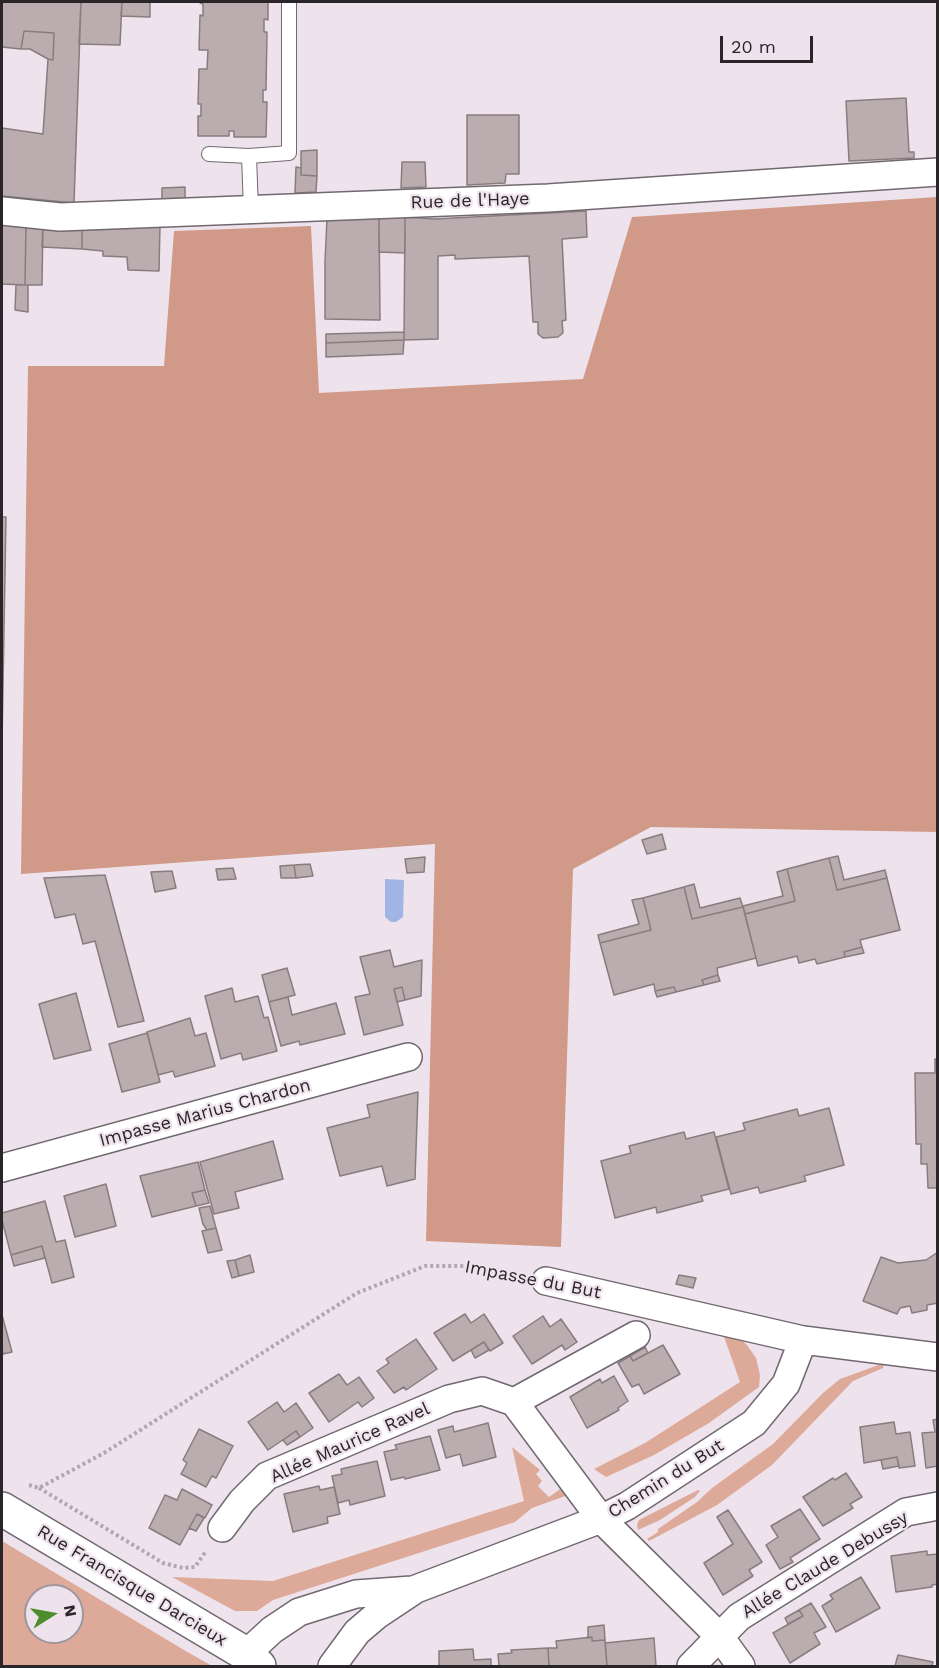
<!DOCTYPE html>
<meta charset="utf-8">
<style>
body{margin:0}
#map{position:relative;width:939px;height:1668px;overflow:hidden;background:#eee3ec;font-family:"Work Sans",sans-serif}
canvas{display:block}
.frame{position:absolute;inset:0;border:3px solid #292528;pointer-events:none}
.north{position:absolute;left:24px;top:1584px;width:60px;height:60px;box-sizing:border-box;background:#eee3ec;border:2px solid #9f979e;border-radius:50%;rotate:79deg;font-size:16px;font-weight:700;line-height:24px;text-align:center;color:#292528}
.north::after{content:'';display:block;margin:auto;width:21px;height:27px;background:#4e8d2e;clip-path:polygon(50% 0,100% 100%,50% 72%,0 100%)}
.scale{position:absolute;left:720px;top:36px;width:93px;height:27px;box-sizing:border-box;border:3px solid #292528;border-top:0;padding-left:8px;font-size:18px;line-height:21px;white-space:nowrap;color:#292528;-webkit-text-stroke:4px #eee3ec;paint-order:stroke}
</style>
<div id="map">
<canvas width="939" height="1668"></canvas>
<div class="frame"></div>
<div class="north">N</div>
<div class="scale">20 m</div>
</div>
<script>
const c = document.querySelector('canvas').getContext('2d');
c.lineJoin = 'round';
function paint(path, color) { c.fillStyle = color; c.fill(path, 'evenodd'); }
const poly = rows => new Path2D(rows.map(r => 'M' + r).join(''));
function strokePath(path, color, width, dash) { c.strokeStyle = color; c.lineWidth = width; c.lineCap = dash ? 'butt' : 'round'; c.setLineDash(dash || []); c.stroke(path); }
function drawText(font, color, halo, rows, align = 'center') {
  c.font = font + ' "Work Sans",sans-serif'; c.lineWidth = 4.5; c.setLineDash([]); c.textBaseline = 'middle'; c.strokeStyle = halo; c.fillStyle = color; for (const [text, x, y, turn = 0] of rows) {
    c.save(); c.translate(x, y); c.rotate((+turn || 0) * Math.PI / 180); c.textAlign = isNaN(turn) ? turn : align; if (halo) c.strokeText(text, 0, 0); c.fillText(text, 0, 0); c.restore();
  }
}
const green = poly([
 [722,1331,737,1335,747,1345,756,1358,760,1375,759,1387,709,1423,654,1455,606,1477,594,1469,645,1443,740,1382],
 [884,1363,883,1368,853,1381,772,1465,717,1505,649,1541,647,1539,658,1532,658,1529,697,1502,712,1488,773,1444,823,1393,840,1379],
 [512,1447,540,1470,536,1474,542,1481,538,1486,549,1497,563,1487,568,1495,532,1508,515,1522,273,1600,257,1611,235,1611,172,1577,273,1581,524,1501],
 [698,1490,700,1491,695,1497,660,1520,638,1530,637,1525,639,1520],
 [2,1541,184,1650,212,1666,2,1666],
 [36,1596,72,1596,72,1632,36,1632]
]);
const forest = poly([
 [937,197,937,832,651,827,573,869,561,1247,426,1241,435,844,21,874,28,366,164,366,174,231,311,226,319,393,583,379,632,217]
]);
const water = poly([
 [385,879,404,880,403,917,396,922,391,922,385,917]
]);
const building = poly([
 [2,2,81,2,74,203,2,196,2,128,43,134,48,59,53,60,54,33,24,31,21,49,2,47,2,2],
 [81,2,122,2,120,45,79,44,81,2],
 [122,2,150,2,150,17,121,16,122,2],
 [200,2,268,2,268,20,264,19,264,32,267,32,266,90,263,90,263,102,267,102,266,137,234,137,234,131,229,131,229,136,198,136,198,116,201,116,201,104,198,104,199,69,207,69,208,50,199,50,200,15,203,16,203,4,200,3,200,2],
 [24,31,54,33,53,60,48,59,30,49,21,49,24,31],
 [906,98,909,152,914,152,914,158,849,161,846,101,906,98],
 [467,115,519,115,519,174,506,174,505,183,467,185,467,115],
 [317,150,317,176,301,175,301,151,317,150],
 [402,162,425,162,426,187,401,188,402,162],
 [296,167,301,168,301,175,317,176,316,192,295,193,296,167],
 [185,187,185,198,162,199,162,188,185,187],
 [586,211,587,237,562,239,566,320,562,321,563,333,558,337,543,338,538,334,538,322,533,322,529,256,455,259,455,255,438,256,438,339,404,340,405,217,435,219,586,211],
 [379,216,405,217,405,253,379,252,379,216],
 [379,216,380,320,325,319,325,262,327,218,379,216],
 [2,221,26,223,25,285,2,284,2,221],
 [26,223,43,223,42,285,25,285,26,223],
 [43,223,82,224,82,249,42,247,43,223],
 [82,224,160,225,159,271,128,270,127,257,103,256,103,251,82,249,82,224],
 [16,285,28,285,28,312,15,310,16,285],
 [404,332,404,340,326,343,326,334,404,332],
 [404,340,403,354,326,357,326,343,404,340],
 [2,517,6,517,2,743,2,517],
 [662,834,666,849,647,854,642,840,662,834],
 [838,856,844,880,885,870,887,878,837,890,829,858,838,856],
 [425,857,424,872,407,873,405,859,425,857],
 [829,858,837,890,887,878,900,930,860,940,862,947,844,952,845,957,817,964,815,959,799,963,797,956,758,966,745,914,795,901,787,869,829,858],
 [310,864,313,876,296,878,294,865,310,864],
 [294,865,296,878,281,878,280,866,294,865],
 [233,868,236,879,218,880,216,869,233,868],
 [787,869,795,901,745,914,743,906,783,896,777,872,787,869],
 [172,871,176,888,155,892,151,872,172,871],
 [105,875,144,1021,118,1027,95,941,83,944,75,914,55,918,44,878,105,875],
 [694,884,700,908,740,898,743,907,692,919,684,887,694,884],
 [684,887,692,919,743,907,756,958,717,968,718,975,702,980,704,985,676,992,674,987,655,991,654,984,614,995,600,943,651,930,643,898,684,887],
 [643,898,651,930,600,943,598,935,639,924,632,900,643,898],
 [862,947,864,953,845,957,844,952,862,947],
 [390,950,394,967,422,960,421,996,405,1000,402,987,394,989,403,1025,364,1035,355,997,370,994,360,957,390,950],
 [287,968,295,995,269,1002,262,975,287,968],
 [718,975,720,981,704,985,702,980,718,975],
 [402,987,405,1000,397,1002,394,989,402,987],
 [674,987,676,992,657,997,655,991,674,987],
 [232,988,235,1002,258,996,264,1018,268,1017,277,1051,243,1060,241,1053,221,1059,205,996,232,988],
 [76,993,91,1050,54,1059,39,1004,76,993],
 [288,997,292,1015,336,1003,345,1034,300,1045,299,1041,281,1046,269,1002,288,997],
 [190,1018,195,1036,206,1033,215,1066,175,1077,173,1071,158,1075,147,1032,190,1018],
 [147,1033,160,1082,122,1092,109,1044,147,1033],
 [935,1059,938,1059,938,1188,928,1188,927,1164,921,1164,921,1144,916,1144,915,1073,935,1073,935,1059],
 [418,1092,415,1179,387,1186,382,1166,340,1176,327,1128,370,1117,367,1105,418,1092],
 [829,1108,844,1165,804,1176,806,1181,760,1193,758,1187,731,1194,716,1137,745,1130,743,1123,797,1109,799,1116,829,1108],
 [684,1132,686,1139,714,1132,729,1189,701,1196,703,1201,657,1213,656,1207,615,1218,601,1161,631,1153,629,1146,684,1132],
 [273,1141,283,1179,235,1192,239,1208,214,1214,200,1162,273,1141],
 [198,1162,205,1190,192,1193,196,1206,152,1217,140,1176,198,1162],
 [106,1184,116,1226,75,1237,64,1196,106,1184],
 [205,1190,209,1203,196,1206,192,1193,205,1190],
 [45,1201,56,1242,65,1240,74,1277,52,1283,42,1246,11,1255,2,1220,2,1213,45,1201],
 [210,1206,216,1228,207,1230,203,1224,199,1208,210,1206],
 [216,1228,222,1250,208,1253,202,1231,216,1228],
 [42,1246,45,1258,14,1266,11,1255,42,1246],
 [938,1252,938,1303,927,1305,927,1310,912,1313,910,1306,900,1308,897,1314,863,1301,881,1257,898,1263,926,1260,938,1252],
 [250,1255,254,1272,239,1276,235,1260,250,1255],
 [235,1260,239,1276,232,1278,227,1261,235,1260],
 [679,1275,696,1278,693,1288,676,1284,679,1275],
 [465,1314,471,1323,484,1314,503,1343,490,1351,484,1342,453,1361,434,1333,465,1314],
 [2,1315,12,1352,3,1354,2,1348,2,1315],
 [543,1316,550,1327,561,1319,577,1342,565,1350,562,1345,532,1364,513,1336,543,1316],
 [416,1339,437,1369,406,1390,404,1387,394,1393,377,1371,389,1363,386,1359,416,1339],
 [484,1342,489,1350,475,1358,471,1350,484,1342],
 [663,1345,680,1374,644,1394,639,1384,632,1387,618,1363,630,1356,633,1361,663,1345],
 [645,1347,648,1353,633,1361,630,1356,645,1347],
 [339,1374,347,1385,359,1377,374,1398,362,1407,358,1402,329,1422,309,1393,339,1374],
 [614,1376,628,1401,618,1408,619,1410,587,1428,570,1397,600,1379,602,1383,614,1376],
 [277,1402,284,1412,296,1403,313,1428,300,1437,296,1431,268,1450,248,1422,277,1402],
 [938,1419,938,1466,926,1468,922,1433,935,1432,933,1420,938,1419],
 [894,1422,896,1434,910,1432,915,1466,899,1468,897,1457,864,1463,860,1427,894,1422],
 [488,1423,496,1457,463,1466,460,1454,446,1458,438,1430,453,1426,454,1432,488,1423],
 [199,1429,233,1446,216,1478,212,1476,206,1487,181,1474,187,1463,183,1460,199,1429],
 [296,1431,300,1437,287,1445,283,1440,296,1431],
 [430,1436,440,1470,405,1479,404,1477,391,1480,384,1452,397,1449,395,1445,430,1436],
 [897,1457,899,1466,883,1469,881,1460,897,1457],
 [377,1461,385,1496,350,1505,349,1500,338,1503,332,1476,342,1474,341,1469,377,1461],
 [846,1473,862,1497,850,1504,853,1508,823,1526,803,1497,833,1478,835,1480,846,1473],
 [319,1486,320,1490,334,1487,340,1514,327,1517,328,1523,293,1532,284,1494,319,1486],
 [182,1489,212,1505,205,1518,197,1514,180,1545,149,1528,165,1495,177,1500,182,1489],
 [800,1509,820,1539,790,1558,793,1562,780,1569,766,1545,778,1537,771,1526,800,1509],
 [728,1510,762,1562,749,1570,753,1576,723,1595,704,1563,733,1544,717,1517,728,1510],
 [197,1514,204,1518,196,1531,189,1528,197,1514],
 [927,1551,927,1555,938,1554,938,1584,932,1585,932,1587,896,1592,891,1556,927,1551],
 [861,1577,880,1608,836,1632,822,1606,833,1599,830,1595,861,1577],
 [811,1603,826,1627,814,1633,820,1644,790,1663,773,1633,803,1616,799,1610,811,1603],
 [799,1610,803,1616,788,1624,785,1618,799,1610],
 [604,1625,605,1640,592,1641,592,1637,588,1638,588,1627,604,1625],
 [592,1637,592,1641,605,1640,607,1666,549,1666,548,1648,557,1648,556,1641,592,1637],
 [654,1638,656,1666,607,1666,605,1643,654,1638],
 [548,1648,549,1666,499,1666,498,1654,512,1653,511,1650,548,1648],
 [473,1649,474,1660,491,1659,491,1666,439,1666,439,1651,473,1649],
 [898,1655,933,1662,932,1666,895,1666,898,1655]
]);
const path = poly([
 [29,1485,39,1488,104,1453,357,1293,425,1266,468,1266,518,1276],
 [39,1488,163,1563,183,1568,195,1567,206,1551]
]);
const lane = poly([
 [209,154,249,156],
 [251,210,249,156,289,153,289,2]
]);
const street = poly([
 [2,211,60,217,548,198,938,172],
 [2,1168,408,1057],
 [546,1281,803,1340,938,1357],
 [514,1402,636,1335],
 [222,1528,242,1501,267,1476,449,1399,482,1391,514,1402,601,1519,720,1637,741,1666],
 [246,1654,272,1630,299,1612,356,1594,412,1590],
 [332,1666,357,1632,377,1615,416,1589,601,1519,627,1506,754,1423,786,1384,803,1340],
 [691,1666,739,1617,906,1512,938,1506]
]);
const secondary = poly([
 [2,1509,246,1654,259,1666]
]);
const streetNames = [
 ["Rue de l'Haye",470,201,-2],
 ["Impasse Marius Chardon",205,1113,-15],
 ["Impasse du But",533,1280,11],
 ["Allée Maurice Ravel",350,1443,-24],
 ["Chemin du But",666,1479,-32],
 ["Allée Claude Debussy",825,1565,-31],
 ["Rue Francisque Darcieux",132,1586,31]
];
paint(green, '#dda998');
paint(forest, '#d09988');
paint(water, '#a0b5e3');
paint(building, '#baacaf');
strokePath(building, '#897c7f', 1.5);
strokePath(lane, '#716870', 16);
strokePath(street, '#716870', 30);
strokePath(secondary, '#716870', 36);
strokePath(path, '#b0a7af', 4, [3, 3]);
strokePath(lane, '#fff', 14);
strokePath(street, '#fff', 27);
strokePath(secondary, '#fff', 33);
drawText('18px', '#292528', '#eee3ec', streetNames);
</script>
